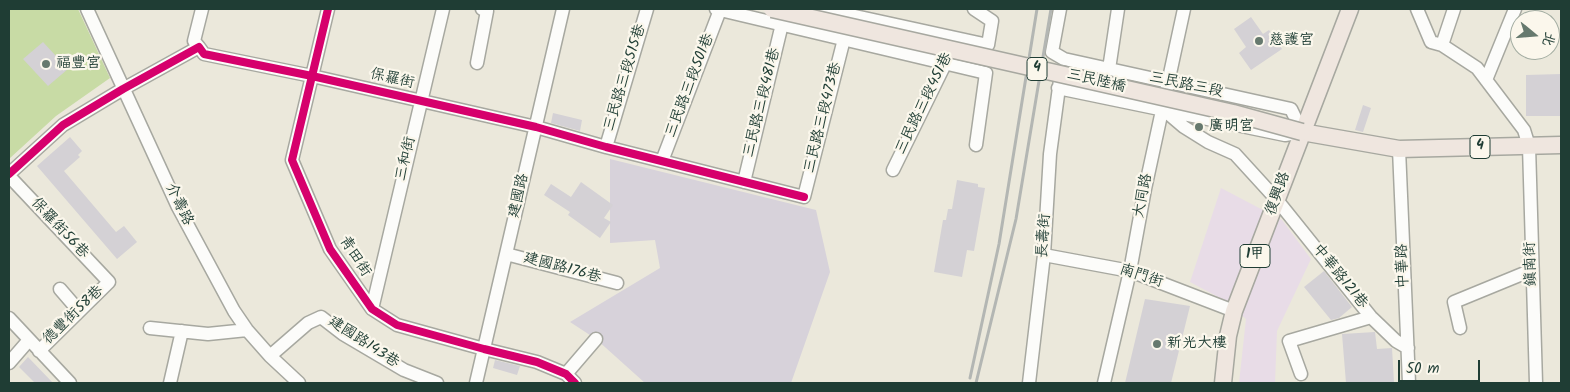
<!DOCTYPE html>
<meta charset="utf-8">
<style>
body{margin:0}
#map{position:relative;width:1570px;height:392px;overflow:hidden;background:#ebe8db;font-family:Kalam,"LXGW WenKai TC",sans-serif}
canvas{display:block}
.frame{position:absolute;inset:0;border:10px solid #1f3d34;pointer-events:none}
.north{position:absolute;left:1510px;top:10px;width:50px;height:50px;box-sizing:border-box;background:#fbf7ec;border:1px solid #a3ada2;border-radius:50%;rotate:107deg;font-size:14px;font-weight:700;line-height:20px;text-align:center;color:#1f3d34}
.north::after{content:'';display:block;margin:auto;width:18px;height:22px;background:#66796e;clip-path:polygon(50% 0,100% 100%,50% 72%,0 100%)}
.scale{position:absolute;left:1398px;top:360px;width:82px;height:22px;box-sizing:border-box;border:2px solid #1f3d34;border-top:0;padding-left:6px;font-size:15px;line-height:18px;white-space:nowrap;color:#1f3d34;-webkit-text-stroke:4px #fbf7ec;paint-order:stroke}
</style>
<div id="map">
<canvas width="1570" height="392"></canvas>
<div class="frame"></div>
<div class="north">北</div>
<div class="scale">50 m</div>
</div>
<script>
const c = document.querySelector('canvas').getContext('2d');
c.lineJoin = 'round';
function paint(path, color) { c.fillStyle = color; c.fill(path, 'evenodd'); }
const poly = rows => new Path2D(rows.map(r => 'M' + r).join(''));
function strokePath(path, color, width, dash) { c.strokeStyle = color; c.lineWidth = width; c.lineCap = dash ? 'butt' : 'round'; c.setLineDash(dash || []); c.stroke(path); }
function drawText(font, color, halo, rows, align = 'center') {
  c.font = font + ' Kalam,"LXGW WenKai TC",sans-serif'; c.lineWidth = 4.5; c.setLineDash([]); c.textBaseline = 'middle'; c.strokeStyle = halo; c.fillStyle = color; for (const [text, x, y, turn = 0] of rows) {
    c.save(); c.translate(x, y); c.rotate((+turn || 0) * Math.PI / 180); c.textAlign = isNaN(turn) ? turn : align; if (halo) c.strokeText(text, 0, 0); c.fillText(text, 0, 0); c.restore();
  }
}
const built = poly([
 [1221,188,1282,220,1311,259,1277,331,1275,383,1239,383,1246,319,1222,299,1190,282]
]);
const industrial = poly([
 [610,159,816,210,830,272,791,383,645,383,596,339,570,322,660,268,655,240,610,243]
]);
const green = poly([
 [9,9,78,9,110,78,56,116,9,159]
]);
const building = poly([
 [1251,17,1263,34,1269,30,1282,49,1251,70,1239,53,1246,47,1234,29],
 [43,42,68,69,48,86,23,59],
 [1561,74,1561,116,1526,116,1526,75],
 [1363,105,1371,108,1363,132,1355,130],
 [553,113,582,120,580,131,551,123],
 [70,137,82,151,78,155,80,157,64,171,116,232,124,226,137,242,117,259,37,166],
 [957,180,978,184,978,187,985,188,974,251,967,250,962,277,934,272,943,220,946,220,948,209,952,209],
 [581,182,613,205,604,218,611,222,600,238,568,215,570,212,544,195,551,184,571,197],
 [1324,271,1352,307,1339,318,1331,320,1304,287],
 [1145,299,1190,306,1171,383,1125,383],
 [1375,332,1377,349,1392,348,1394,383,1346,383,1342,334],
 [28,357,53,383,35,383,19,367],
 [495,360,520,366,517,375,493,368]
]);
const minor = poly([
 [87,9,178,207,234,311,247,330,270,356,299,383],
 [328,9,292,160,330,249,372,309,397,325,484,349,537,362,566,374,575,383],
 [716,9,986,73,976,145],
 [823,9,988,45,992,21,974,9],
 [1417,9,1431,42,1442,45,1477,68,1524,130,1529,146,1536,383],
 [1442,45,1454,9],
 [199,47,194,41,202,9],
 [477,63,487,11,482,9],
 [1109,69,1118,9],
 [1486,80,1515,9],
 [1058,88,1285,135,1302,132,1291,109,1064,59,1052,52,1060,9],
 [1164,110,1184,127,1208,142,1235,154,1277,200,1371,317,1396,341,1408,348],
 [606,147,647,9],
 [1399,149,1409,383],
 [662,161,720,10],
 [893,170,949,56],
 [9,174,63,125,123,89,199,47,204,54,312,76,536,127,606,147,804,197,844,39],
 [9,176,109,282,39,351],
 [744,182,782,24],
 [506,254,617,283],
 [1044,255,1130,271,1234,311],
 [60,289,79,311],
 [372,309,443,9],
 [9,318,70,383],
 [150,328,208,334,247,330],
 [1460,328,1454,302,1532,270],
 [270,356,308,323,321,317,343,334,404,370,437,383],
 [9,363,29,340],
 [566,374,596,339],
 [1301,374,1289,341,1371,317],
 [170,383,182,331],
 [476,383,563,9],
 [1029,383,1044,255,1050,154,1060,80],
 [1104,383,1130,271,1145,189,1184,9]
]);
const major = poly([
 [1302,132,1399,149,1561,145],
 [1223,383,1228,336,1234,311,1350,9]
]);
const rail = poly([
 [970,378,999,244,1037,9],
 [976,383,1016,219,1051,9]
]);
const majorBridge = poly([
 [772,9,1233,113,1302,132]
]);
const cycleway = poly([
 [328,9,292,160,330,249,372,309,397,325,484,349,537,362,566,374,575,383],
 [9,174,63,125,123,89,199,47,204,54,312,76,536,127,606,147,804,197]
]);
const markers = [
 [1259,41,5,"#66796e"],
 [46,64,5,"#66796e"],
 [1199,127,5,"#66796e"],
 [1157,344,5,"#66796e"]
];
const shields = [
 [1037,69,20],
 [1480,147,20],
 [1255,256,30]
];
const shieldNames = [
 ["4",1037,69],
 ["4",1480,147],
 ["1甲",1255,256]
];
const poiNames = [
 ["慈護宮",1269,41],
 ["福豐宮",56,64],
 ["廣明宮",1209,127],
 ["新光大樓",1167,344]
];
const streetNames = [
 ["三民路三段515巷",626,78,-73],
 ["保羅街",392,80,13],
 ["三民陸橋",1096,82,13],
 ["三民路三段501巷",691,86,-69],
 ["三民路三段",1186,86,12],
 ["三民路三段481巷",763,103,-76],
 ["三民路三段451巷",925,104,-64],
 ["三民路三段473巷",824,118,-76],
 ["三和街",407,159,-77],
 ["復興路",1279,194,-70],
 ["建國路",520,196,-77],
 ["大同路",1144,196,-79],
 ["介壽路",178,205,64],
 ["保羅街56巷",59,229,47],
 ["長壽街",1045,236,-86],
 ["青田街",354,257,57],
 ["鎮南街",1532,264,-92],
 ["中華路",1404,266,-92],
 ["建國路176巷",562,269,15],
 ["南門街",1141,277,18],
 ["中華路121巷",1339,277,51],
 ["德豐街58巷",74,316,-44],
 ["建國路143巷",363,343,33]
];
paint(built, '#e8dce7');
paint(industrial, '#d7d2da');
paint(green, '#c8dba5');
paint(building, '#d4d1d5');
strokePath(minor, '#a7a8a0', 15);
strokePath(major, '#a7a8a0', 19);
strokePath(minor, '#fcfcfa', 12);
strokePath(major, '#efe6df', 16);
strokePath(rail, '#b3b6b3', 3);
strokePath(majorBridge, '#a7a8a0', 19, []);
strokePath(majorBridge, '#efe6df', 16);
strokePath(cycleway, '#d6006c', 8);
for (const [x, y, r, color] of markers) { const dot = new Path2D(); dot.arc(x, y, r, 0, 2 * Math.PI); c.fillStyle = color; c.fill(dot); strokePath(dot, '#fbf7ec', 2); }
for (const [x, y, w] of shields) { const box = new Path2D(); box.roundRect(x - w / 2, y - 11.5, w, 23, 4); c.fillStyle = '#fbf7ec'; c.fill(box); strokePath(box, '#1f3d34', 1); }
drawText('bold 14px', '#1f3d34', null, shieldNames);
drawText('15px', '#1f3d34', '#fbf7ec', poiNames, 'left');
drawText('15px', '#1f3d34', '#fbf7ec', streetNames);
</script>
